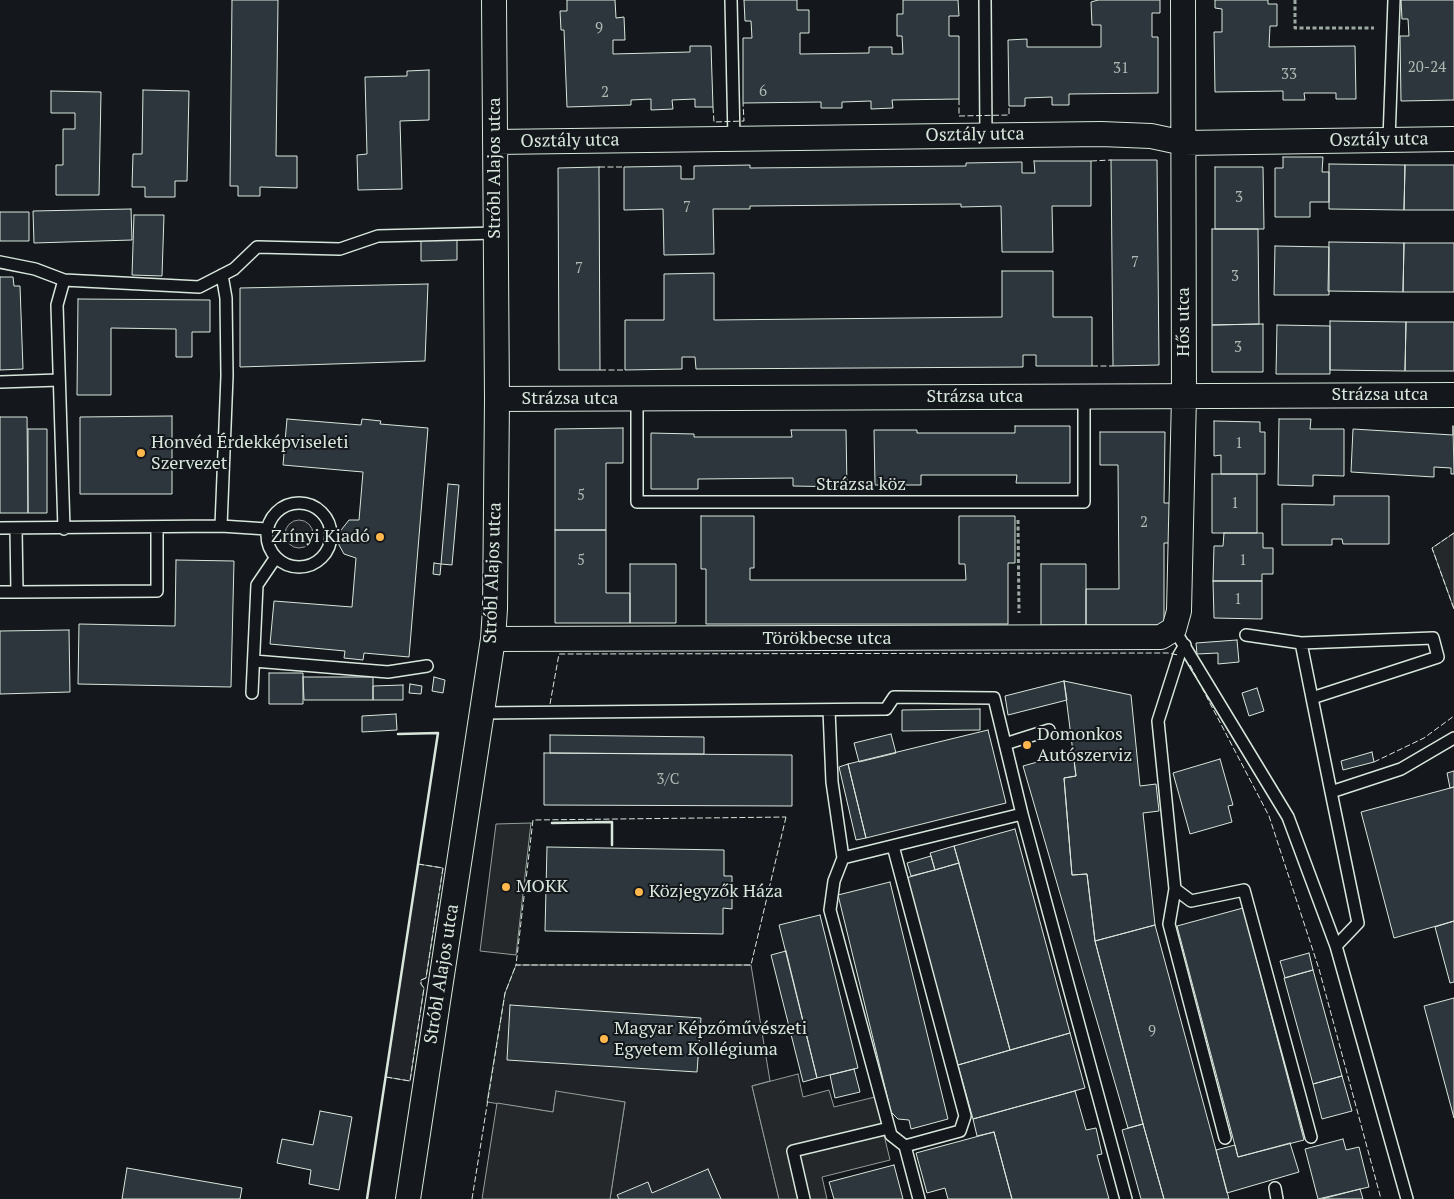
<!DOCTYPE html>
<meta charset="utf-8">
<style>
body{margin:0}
canvas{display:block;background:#14181c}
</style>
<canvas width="1454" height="1199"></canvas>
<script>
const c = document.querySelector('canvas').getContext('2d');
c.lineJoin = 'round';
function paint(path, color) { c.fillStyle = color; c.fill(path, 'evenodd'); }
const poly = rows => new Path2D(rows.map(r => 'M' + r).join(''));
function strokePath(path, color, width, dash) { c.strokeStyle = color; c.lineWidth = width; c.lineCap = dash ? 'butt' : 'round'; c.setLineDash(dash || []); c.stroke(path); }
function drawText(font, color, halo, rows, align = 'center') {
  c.font = font + ' "PT Serif",serif'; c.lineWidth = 4; c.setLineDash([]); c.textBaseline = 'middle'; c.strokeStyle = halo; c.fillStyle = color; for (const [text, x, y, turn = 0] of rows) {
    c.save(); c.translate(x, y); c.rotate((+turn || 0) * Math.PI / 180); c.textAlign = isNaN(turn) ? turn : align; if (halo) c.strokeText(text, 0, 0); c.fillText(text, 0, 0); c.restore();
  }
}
const green = poly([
 '285 534a14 14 0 1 1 28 0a14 14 0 1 1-28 0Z',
 [418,864,443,868,426,978,421,980,421,984,424,988,410,1081,386,1077,418,864],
 [516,965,751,965,770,1081,752,1086,779,1199,610,1199,625,1102,556,1092,553,1112,487,1102,505,993,516,965]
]);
const parking = poly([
 [1454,533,1454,609,1432,548,1454,533],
 [531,823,516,955,480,951,496,824,531,823],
 [798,1074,803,1097,829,1090,834,1107,875,1097,890,1160,822,1177,827,1199,779,1199,752,1086,798,1074],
 [556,1091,625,1102,610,1199,482,1199,497,1103,553,1112,556,1091]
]);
const building = poly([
 [232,0,278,0,276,156,297,156,297,188,260,187,260,196,238,196,238,186,230,186,232,0],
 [567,0,615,0,616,18,624,17,625,40,613,40,613,54,690,52,690,46,711,46,713,107,695,107,695,99,672,100,673,109,651,110,651,99,631,100,631,105,567,107,564,30,561,30,560,11,567,11,567,0],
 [744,0,797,0,797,10,809,10,809,33,800,33,800,54,869,53,869,47,892,47,892,54,903,54,902,36,897,36,897,14,903,14,903,0,958,0,959,16,949,16,949,36,959,36,959,99,892,100,893,108,871,109,871,101,842,102,842,108,821,108,821,102,743,103,743,38,752,38,751,21,745,21,744,0],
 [1098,0,1160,0,1160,13,1152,13,1152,37,1158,37,1158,93,1069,94,1069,105,1052,105,1052,97,1025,98,1025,106,1009,106,1008,40,1027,39,1027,47,1101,47,1101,25,1092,25,1091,2,1098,0],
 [1215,0,1268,0,1268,4,1277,4,1277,26,1270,26,1269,47,1355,46,1356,99,1336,99,1336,93,1304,93,1305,100,1283,100,1283,91,1215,92,1214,32,1222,32,1222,9,1215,8,1215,0],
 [1401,0,1454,0,1454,100,1401,101,1400,36,1409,36,1408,19,1402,19,1401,0],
 [429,70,429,120,400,121,402,189,358,190,357,155,367,154,365,77,407,76,407,71,429,70],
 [143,90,189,91,187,181,175,181,175,197,145,197,145,187,132,187,133,154,142,154,143,90],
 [51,91,101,92,99,195,56,195,56,165,63,165,63,129,75,129,75,113,51,113,51,91],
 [1283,157,1323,157,1322,172,1329,172,1329,202,1310,202,1310,217,1275,217,1275,168,1283,168,1283,157],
 [1111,160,1157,160,1159,365,1113,366,1111,160],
 [1034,161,1091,161,1091,206,1052,206,1053,252,1002,252,1001,206,961,207,961,204,750,206,750,209,713,209,714,254,664,255,663,209,624,210,624,167,681,166,681,179,694,179,694,166,750,165,750,168,966,166,966,163,1022,162,1022,173,1035,173,1034,161],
 [1329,164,1405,165,1404,210,1329,209,1329,164],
 [1405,165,1454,165,1454,210,1404,210,1405,165],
 [599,167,600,370,559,370,558,168,599,167],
 [1215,167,1263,167,1264,229,1215,229,1215,167],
 [131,209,132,240,34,243,33,211,131,209],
 [0,212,29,212,29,241,0,241,0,212],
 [134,215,164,215,162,276,132,275,134,215],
 [1212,229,1258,229,1259,324,1212,325,1212,229],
 [421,240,457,240,457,260,421,261,421,240],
 [1329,242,1404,243,1403,292,1328,291,1329,242],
 [1404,243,1454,243,1454,292,1403,292,1404,243],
 [1275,246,1329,247,1329,295,1274,295,1275,246],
 [1002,271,1053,271,1053,317,1092,317,1092,366,1036,366,1036,355,1023,355,1023,367,696,369,695,357,682,357,682,369,625,370,625,320,664,320,664,274,714,273,714,320,1002,317,1002,271],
 [0,277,13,277,14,286,20,286,23,369,0,370,0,277],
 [428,284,425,361,240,367,240,288,428,284],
 [78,299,210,300,210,332,192,332,192,357,176,357,176,329,111,328,111,395,77,395,78,299],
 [1330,321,1406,322,1405,371,1330,370,1330,321],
 [1406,322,1454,322,1454,371,1405,371,1406,322],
 [1263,324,1263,372,1212,372,1212,325,1263,324],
 [1277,325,1330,326,1330,374,1276,374,1277,325],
 [172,416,172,494,80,494,80,417,172,416],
 [0,417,27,417,28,513,0,513,0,417],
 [287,419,361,425,362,419,381,421,380,424,428,428,409,657,364,653,363,660,344,658,345,651,270,644,274,601,352,607,356,558,344,554,339,545,338,534,349,520,359,520,363,472,283,465,287,419],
 [1279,419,1311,419,1310,429,1344,429,1344,476,1313,475,1313,486,1278,485,1279,419],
 [1214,421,1260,422,1260,432,1265,432,1265,474,1221,474,1221,455,1214,456,1214,421],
 [1015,426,1070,426,1070,483,1016,483,1017,475,921,475,921,485,875,485,874,430,917,430,917,433,1015,433,1015,426],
 [1453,426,1454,474,1451,474,1451,468,1434,467,1434,477,1351,472,1353,429,1453,435,1453,426],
 [623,428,623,463,606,463,606,530,555,530,555,429,623,428],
 [28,429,47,429,47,513,28,513,28,429],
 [791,430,846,430,847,487,793,486,793,478,698,479,698,489,651,489,651,433,694,434,694,437,792,437,791,430],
 [1100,432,1165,432,1164,503,1170,503,1170,543,1164,543,1164,625,1086,625,1086,589,1119,589,1118,465,1100,465,1100,432],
 [1212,474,1257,474,1257,533,1212,533,1212,474],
 [448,484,459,485,452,565,441,564,448,484],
 [1334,496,1389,496,1389,544,1343,544,1342,539,1332,539,1332,545,1282,545,1282,504,1334,505,1334,496],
 [701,516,754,516,754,568,750,568,750,580,966,580,965,564,959,564,959,516,1015,516,1015,563,1008,563,1008,624,706,624,706,569,701,569,701,516],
 [555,530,606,530,606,593,630,593,630,623,555,623,555,530],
 [1224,533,1263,533,1263,548,1273,548,1273,574,1262,574,1262,581,1213,581,1214,546,1223,546,1224,533],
 [176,560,234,561,231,687,78,684,79,624,175,626,176,560],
 [434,563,441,564,440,575,433,574,434,563],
 [630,564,676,564,676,623,630,623,630,564],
 [1041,564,1086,564,1086,625,1041,625,1041,564],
 [1213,581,1262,581,1262,619,1214,618,1213,581],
 [69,630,70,692,0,694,0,631,69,630],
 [1237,640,1239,662,1218,664,1218,653,1197,654,1196,643,1237,640],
 [269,673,303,673,303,704,269,704,269,673],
 [303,677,373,677,373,700,304,700,303,677],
 [434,677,445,680,443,693,432,691,434,677],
 [1064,681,1131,695,1140,786,1156,784,1159,811,1143,813,1155,925,1095,941,1087,874,1072,875,1064,778,1076,776,1064,681],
 [1064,681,1067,700,1008,715,1005,696,1064,681],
 [410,684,422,686,421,694,409,693,410,684],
 [403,685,403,700,373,700,373,686,403,685],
 [1257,688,1264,711,1249,716,1242,693,1257,688],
 [980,709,980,730,902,731,902,710,980,709],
 [396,714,397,730,362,732,362,716,396,714],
 [988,730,1006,803,866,838,848,764,988,730],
 [891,734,896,753,859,762,854,743,891,734],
 [550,735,704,737,704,754,550,753,550,735],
 [1073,752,1076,776,1064,778,1072,875,1087,874,1095,941,1143,1124,1128,1128,1023,766,1073,752],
 [1372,752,1374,762,1343,770,1341,761,1372,752],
 [544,753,792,755,792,806,544,805,544,753],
 [1220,759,1233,805,1228,806,1232,822,1190,834,1173,773,1220,759],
 [848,764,866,838,856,840,839,767,848,764],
 [1454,771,1454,787,1450,788,1447,773,1454,771],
 [1454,787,1454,921,1394,938,1361,812,1454,787],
 [1015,829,1070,1033,1010,1050,954,846,1015,829],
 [954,846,959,863,935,870,930,853,954,846],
 [547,847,724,850,724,876,732,876,732,909,723,908,723,934,545,931,547,847],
 [931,856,935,870,911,876,907,863,931,856],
 [959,863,1010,1050,958,1065,906,878,959,863],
 [890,882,948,1119,911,1129,909,1120,898,1119,891,1112,838,895,890,882],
 [1243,908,1304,1140,1238,1157,1177,926,1243,908],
 [820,915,858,1068,817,1078,779,925,820,915],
 [1454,921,1454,982,1450,983,1435,927,1454,921],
 [1155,925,1216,1150,1229,1199,1164,1199,1143,1124,1095,941,1155,925],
 [786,951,817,1078,803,1082,771,955,786,951],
 [1309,953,1313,970,1285,978,1280,961,1309,953],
 [1313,970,1342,1076,1313,1084,1284,978,1313,970],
 [1454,998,1454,1118,1424,1006,1454,998],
 [510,1005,701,1018,697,1072,507,1060,510,1005],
 [1070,1033,1085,1088,973,1119,958,1065,1070,1033],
 [854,1069,860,1092,835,1098,830,1075,854,1069],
 [1342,1076,1352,1111,1322,1119,1313,1084,1342,1076],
 [1075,1091,1086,1130,1096,1128,1102,1154,1097,1155,1109,1199,1012,1199,994,1132,977,1136,973,1119,1075,1091],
 [320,1111,352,1117,339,1190,309,1184,311,1170,277,1163,282,1139,313,1145,320,1111],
 [1143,1124,1164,1199,1141,1199,1122,1130,1143,1124],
 [994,1132,1012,1199,948,1199,945,1188,927,1193,916,1153,994,1132],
 [1343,1139,1346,1150,1359,1147,1369,1187,1318,1199,1305,1149,1343,1139],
 [1290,1143,1299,1172,1227,1193,1216,1150,1235,1145,1238,1157,1290,1143],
 [894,1165,903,1199,834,1199,829,1182,894,1165],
 [127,1168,242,1188,240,1199,122,1199,127,1168],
 [708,1169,721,1199,619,1199,617,1195,648,1182,652,1193,708,1169],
 [1360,1189,1363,1199,1322,1199,1360,1189]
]);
const path = poly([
 [1295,0,1295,28,1374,28],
 [1018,520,1019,613]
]);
const service = poly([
 [731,0,734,139],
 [985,0,986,135],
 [1389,140,1394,0],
 [0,262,35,269,64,280,199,287,234,269,257,247,340,249,378,236,495,233],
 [64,280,57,305,64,529],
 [0,382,59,380],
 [637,399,637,502,1084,502,1084,397],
 '267 535a32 32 0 1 1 64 0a32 32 0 1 1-64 0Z',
 [221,526,227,376,226,298,222,275],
 [0,528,221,526,267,529],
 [0,592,17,592,16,529],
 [17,592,157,591,157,527],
 [1174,629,1288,817,1336,946,1407,1199],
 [1246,635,1301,643,1312,698],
 [1301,643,1433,638,1438,657,1312,698,1331,792,1401,769,1454,738],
 [1185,645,1179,655,1158,721,1175,889,1191,901,1244,890,1311,1137],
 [254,661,388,672,427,666],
 [252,693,257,585,276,557],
 [829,710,832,782,843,858,834,881,830,910,891,1135,905,1146,919,1199],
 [481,713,886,709,894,697,994,698,1022,814,843,858],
 [1005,744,1049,730],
 [1331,792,1358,923,1336,946],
 [1022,814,1126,1199],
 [893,846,965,1116,960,1131,905,1146],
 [1175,889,1169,924,1225,1138],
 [1275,1188,1277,1199],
 [804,1199,793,1151,889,1128]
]);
const minor = poly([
 [495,142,1101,134,1151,136,1184,143,1454,139],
 [497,399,1454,395],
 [493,639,1161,637,1174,629,1179,611,1184,396,1183,0],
 [408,1199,493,639,495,609,497,399,494,0]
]);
const fence = poly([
 [959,99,959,116,1009,115,1009,106],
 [713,107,714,122,744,121,743,103],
 [1091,161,1111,160],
 [599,167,624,167],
 [1092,366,1113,366],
 [600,370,625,370],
 [1454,533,1432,548,1454,609],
 [1190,665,1269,816,1319,969,1381,1199],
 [550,704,559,654,1168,653,1178,655],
 [1374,762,1424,738,1454,716],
 [786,817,751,965,516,965,533,820,786,817],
 [386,1077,410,1081,424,988,421,984,421,980,426,978,443,868,418,864],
 [472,1199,505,993,516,965]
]);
const wall = poly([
 [552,823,612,822,612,845],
 [367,1199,438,733,398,734]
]);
const markers = [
 [141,453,5,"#ffb74d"],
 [380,537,5,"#ffb74d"],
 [1027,745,5,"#ffb74d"],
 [506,887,5,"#ffb74d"],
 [639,892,5,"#ffb74d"],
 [604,1039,5,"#ffb74d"]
];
const numberNames = [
 ["9",599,29],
 ["20-24",1427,68],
 ["31",1121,69],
 ["33",1289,75],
 ["6",763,92],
 ["2",605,93],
 ["3",1239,198],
 ["7",687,208],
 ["7",1135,263],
 ["7",579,269],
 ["3",1235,277],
 ["3",1238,348],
 ["1",1239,444],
 ["5",581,496],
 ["1",1235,504],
 ["2",1144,523],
 ["5",581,561],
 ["1",1243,561],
 ["1",1238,600],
 ["3/C",668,780],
 ["9",1152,1032]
];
const streetNames = [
 ["Osztály utca",975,135,-1],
 ["Osztály utca",1379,140,-1],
 ["Osztály utca",570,141,-1],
 ["Stróbl Alajos utca",495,168,-90],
 ["Hős utca",1184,322,-90],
 ["Strázsa utca",1380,395],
 ["Strázsa utca",975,397],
 ["Strázsa utca",570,399],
 ["Strázsa köz",861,485],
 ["Stróbl Alajos utca",493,573,-88],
 ["Törökbecse utca",827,639],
 ["Stróbl Alajos utca",442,974,-81]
];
const poiNames = [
 ["Honvéd Érdekképviseleti",151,443],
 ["Szervezet",151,464],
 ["Zrínyi Kiadó",370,537,"right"],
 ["Domonkos",1037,735],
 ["Autószerviz",1037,756],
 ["MOKK",516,887],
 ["Közjegyzők Háza",649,892],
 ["Magyar Képzőművészeti",614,1029],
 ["Egyetem Kollégiuma",614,1050]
];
paint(green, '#202428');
strokePath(green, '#939e99', 1);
paint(parking, '#24282b');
strokePath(parking, '#939e99', 1);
paint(building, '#2c363c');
strokePath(building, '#d8e6dc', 1);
strokePath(service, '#d8e6dc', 14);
strokePath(minor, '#d8e6dc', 26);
strokePath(path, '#9da8a2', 3, [4, 2.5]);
strokePath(service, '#14181c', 11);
strokePath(minor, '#14181c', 24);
strokePath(fence, '#d8e6dc', 1, [6, 2.5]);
strokePath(wall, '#d8e6dc', 2.5);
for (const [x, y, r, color] of markers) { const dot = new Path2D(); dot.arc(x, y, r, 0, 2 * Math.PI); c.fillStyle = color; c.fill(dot); strokePath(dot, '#14181c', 2); }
drawText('15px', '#adbab4', null, numberNames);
drawText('18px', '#d8e6dc', '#14181c', streetNames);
drawText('18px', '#d8e6dc', '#14181c', poiNames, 'left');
</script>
